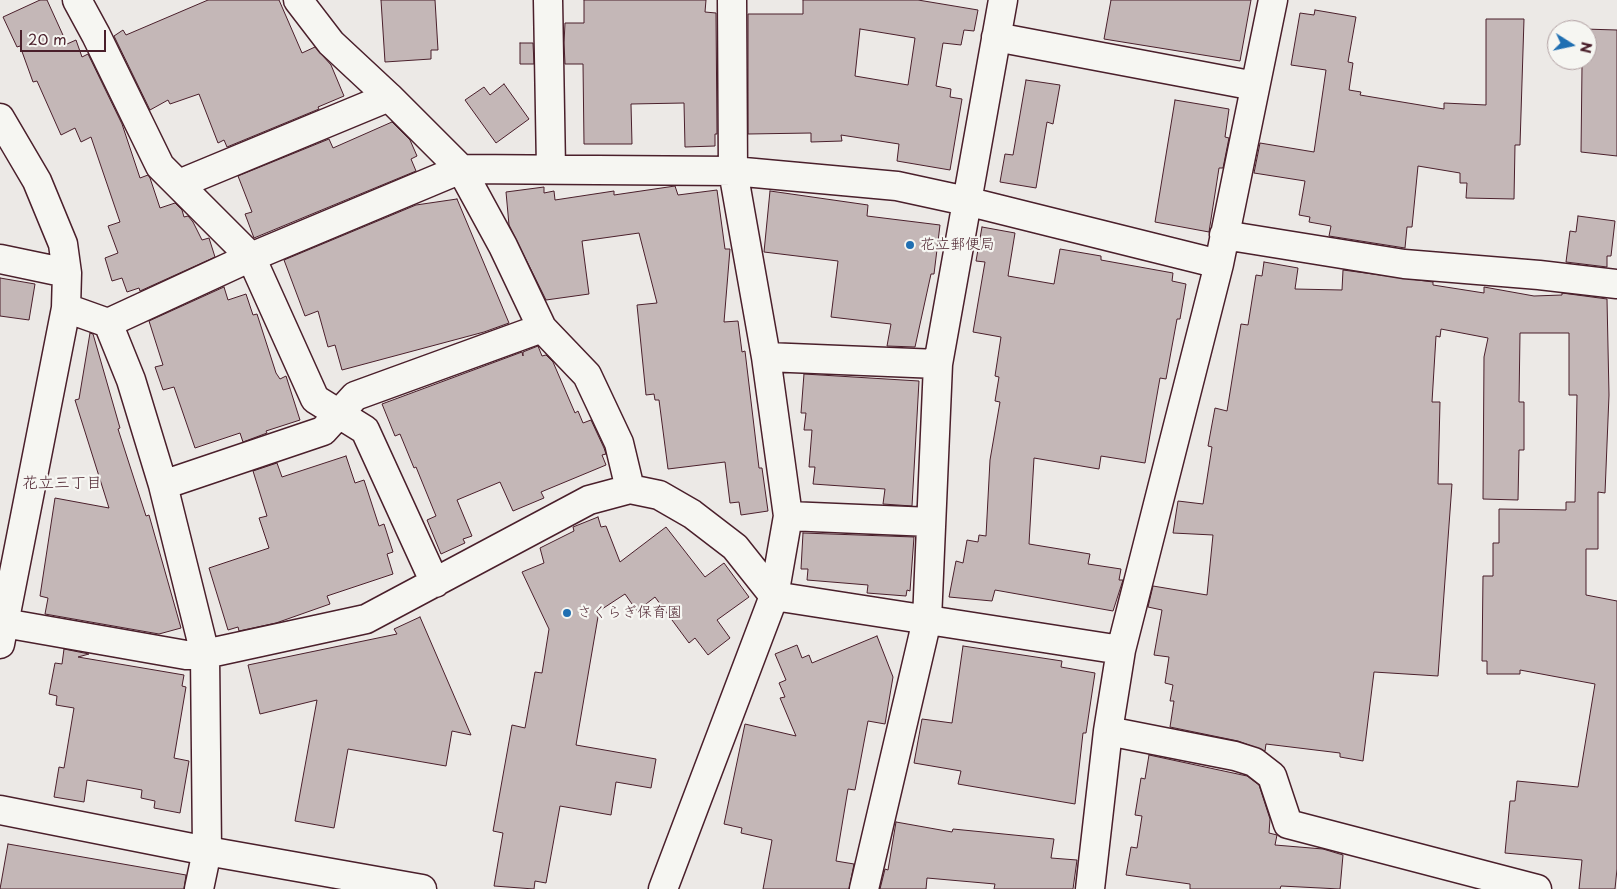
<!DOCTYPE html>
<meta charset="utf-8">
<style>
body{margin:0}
#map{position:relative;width:1617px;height:889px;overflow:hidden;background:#ece9e6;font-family:"Playpen Sans",sans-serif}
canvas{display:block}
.north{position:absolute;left:1547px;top:20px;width:50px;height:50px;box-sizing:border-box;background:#f6f6f2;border:1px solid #b1a0a2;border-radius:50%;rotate:100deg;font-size:14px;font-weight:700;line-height:20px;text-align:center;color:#4a1f2b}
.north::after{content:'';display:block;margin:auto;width:18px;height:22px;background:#1f6fb2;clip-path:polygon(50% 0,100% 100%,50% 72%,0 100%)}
.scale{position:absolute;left:20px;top:30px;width:86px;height:22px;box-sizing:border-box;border:2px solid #4a1f2b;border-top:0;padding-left:6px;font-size:15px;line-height:18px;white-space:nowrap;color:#4a1f2b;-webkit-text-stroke:4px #f6f6f2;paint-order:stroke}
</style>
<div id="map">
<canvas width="1617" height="889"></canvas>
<div class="north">N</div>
<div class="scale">20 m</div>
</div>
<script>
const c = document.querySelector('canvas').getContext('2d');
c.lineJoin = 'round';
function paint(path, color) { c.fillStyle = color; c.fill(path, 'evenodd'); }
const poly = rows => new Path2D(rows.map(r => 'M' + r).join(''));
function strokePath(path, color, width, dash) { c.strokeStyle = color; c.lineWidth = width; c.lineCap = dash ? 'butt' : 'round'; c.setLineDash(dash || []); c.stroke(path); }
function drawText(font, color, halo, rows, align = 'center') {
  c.font = font + ' "Playpen Sans","Klee One",sans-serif'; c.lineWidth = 4.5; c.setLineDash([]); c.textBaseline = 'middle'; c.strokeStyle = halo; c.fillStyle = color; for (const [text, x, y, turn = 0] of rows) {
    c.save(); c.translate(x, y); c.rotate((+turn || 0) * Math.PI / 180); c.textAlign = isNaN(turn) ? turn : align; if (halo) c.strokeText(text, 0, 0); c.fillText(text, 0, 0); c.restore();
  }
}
const building = poly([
 [40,0,47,0,67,44,76,40,82,57,88,54,122,124,140,178,148,175,150,178,160,208,175,203,182,210,184,217,188,216,193,222,202,240,209,238,215,257,140,291,139,288,127,292,122,278,112,281,105,258,118,253,108,226,120,222,91,137,81,142,75,128,61,135,37,81,33,82,20,46,17,47,3,17,40,0],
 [208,0,279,0,302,53,315,47,331,65,344,96,318,107,319,109,227,147,224,140,218,143,199,94,170,104,168,100,150,110,114,36,123,30,126,35,208,0],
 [381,0,435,0,438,50,431,50,431,59,385,62,381,0],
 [584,0,706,0,705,12,716,13,717,134,715,134,715,146,685,147,684,103,631,104,632,144,584,144,583,64,565,64,564,43,565,23,584,23,584,0],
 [803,0,918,0,978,10,974,31,964,30,961,45,943,43,936,86,951,89,950,97,962,99,950,170,897,161,899,144,841,135,842,141,811,142,811,133,748,134,748,14,803,14,803,0],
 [860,29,915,38,908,85,855,76,860,29],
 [1111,0,1251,0,1240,61,1104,39,1111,0],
 [1315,10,1356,17,1348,62,1353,63,1349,90,1361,92,1360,95,1444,109,1444,103,1486,105,1486,19,1524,19,1520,145,1515,145,1514,199,1466,198,1467,183,1460,183,1460,173,1418,166,1412,227,1407,227,1405,248,1329,236,1331,226,1309,222,1310,217,1299,215,1305,181,1254,173,1260,143,1314,152,1326,70,1291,65,1300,13,1314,15,1315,10],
 [1584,29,1617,30,1617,156,1581,152,1582,67,1583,60,1587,60,1587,30,1584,29],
 [520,43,533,43,534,64,520,64,520,43],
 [1026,80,1060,85,1053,124,1047,122,1036,188,1000,182,1005,154,1013,155,1026,80],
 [504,84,529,119,496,143,465,100,484,87,490,95,504,84],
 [1175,100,1229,109,1225,137,1229,138,1223,168,1219,168,1209,232,1155,222,1175,100],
 [392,122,410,140,417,156,411,159,416,171,254,238,245,214,252,212,238,176,329,139,333,148,392,122],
 [675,186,678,195,717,190,725,249,730,249,724,322,738,321,742,352,745,351,759,468,762,468,768,511,741,515,739,502,730,503,725,462,668,469,659,400,655,400,654,394,646,395,637,305,657,303,639,233,582,241,589,294,546,300,509,225,506,192,544,187,544,193,554,191,555,200,614,191,614,195,675,186],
 [770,191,868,205,867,216,940,225,934,274,931,274,915,347,887,346,891,324,831,317,838,261,764,252,770,191],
 [457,199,509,323,484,332,342,370,335,345,328,347,318,311,305,316,284,260,416,205,457,199],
 [1578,216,1615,221,1611,256,1607,256,1607,267,1566,262,1570,231,1576,232,1578,216],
 [982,227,1015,233,1008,276,1054,284,1060,249,1101,256,1101,260,1173,273,1172,281,1186,284,1180,319,1177,319,1166,379,1160,378,1145,463,1101,456,1099,469,1034,458,1029,544,1090,554,1088,564,1121,569,1119,580,1123,580,1113,611,995,590,992,601,949,597,956,561,963,563,967,540,978,542,979,535,986,536,990,460,1000,402,995,401,999,377,995,376,1001,337,973,332,985,262,976,261,982,227],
 [1264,262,1298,268,1295,289,1342,290,1343,270,1433,282,1433,285,1484,293,1484,287,1534,296,1562,295,1562,293,1607,299,1609,395,1605,493,1598,492,1598,549,1586,549,1586,595,1617,601,1617,869,1615,889,1579,889,1582,860,1505,853,1510,801,1515,801,1517,781,1578,787,1595,684,1520,670,1520,674,1487,674,1487,661,1482,661,1483,576,1493,576,1493,543,1499,543,1499,509,1566,510,1566,502,1575,502,1577,395,1569,395,1569,333,1520,333,1519,402,1524,402,1524,450,1519,450,1518,500,1483,499,1484,357,1488,338,1441,329,1440,337,1436,336,1432,402,1440,402,1438,484,1452,484,1438,676,1374,672,1363,761,1340,757,1340,753,1266,744,1265,751,1238,741,1170,727,1174,701,1170,701,1173,685,1165,683,1169,657,1154,655,1162,610,1148,607,1153,586,1207,595,1213,535,1173,533,1178,501,1203,504,1212,447,1208,446,1215,408,1227,411,1241,324,1248,325,1256,275,1262,276,1264,262],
 [0,278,35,284,29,320,0,316,0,278],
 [224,287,228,300,246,294,253,315,257,314,276,373,280,379,286,376,300,420,266,431,267,433,243,442,240,433,195,448,174,387,163,390,155,367,163,365,149,321,224,287],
 [90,333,93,334,120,428,118,429,146,516,149,515,181,628,159,634,45,614,48,598,40,596,55,498,109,508,75,400,79,399,90,333],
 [538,346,542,356,546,355,553,362,575,413,578,411,583,423,591,420,604,448,606,454,602,455,606,465,541,492,544,498,513,511,500,482,457,500,472,536,463,539,465,543,441,554,427,520,436,516,416,467,414,468,400,434,395,436,382,404,522,352,523,356,523,352,538,346],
 [804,374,919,381,912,506,883,504,885,489,813,484,815,467,809,467,812,430,804,430,806,413,801,413,804,374],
 [346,456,355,483,364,480,379,526,384,524,393,552,387,554,393,574,327,596,330,604,276,623,239,631,238,627,228,630,209,568,269,548,259,518,267,516,253,471,277,463,282,477,346,456],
 [598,517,601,527,606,526,620,562,666,527,705,577,724,563,749,597,717,620,730,638,708,655,695,638,689,643,655,597,637,611,625,594,599,611,576,745,656,759,651,788,616,782,611,815,560,806,546,883,535,881,534,889,494,886,503,833,493,831,512,725,525,728,535,672,542,673,549,629,522,572,544,563,540,548,574,531,573,527,598,517],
 [803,533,914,537,910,591,907,590,906,596,867,593,868,585,807,580,808,569,801,569,803,533],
 [420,617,471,735,452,731,446,766,348,749,334,828,295,821,317,700,260,714,248,665,397,634,394,629,420,617],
 [877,636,893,677,885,724,868,721,855,790,848,789,836,861,854,864,849,889,763,889,772,840,741,833,742,828,724,824,745,724,796,736,780,698,785,697,779,683,786,680,775,654,797,645,802,658,809,655,812,663,877,636],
 [963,646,1062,661,1061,667,1095,673,1086,733,1083,733,1075,804,958,784,961,771,914,763,922,719,952,723,963,646],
 [64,649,89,654,78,657,184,675,182,686,186,687,174,758,189,761,180,813,154,808,155,801,141,798,142,790,87,780,84,802,54,797,59,767,64,768,74,708,56,705,57,696,49,694,55,663,62,664,64,649],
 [1149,755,1247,776,1259,785,1270,819,1269,833,1277,835,1275,845,1323,849,1343,855,1340,889,1281,886,1280,889,1190,889,1190,884,1126,875,1131,847,1137,848,1142,816,1135,815,1141,778,1145,779,1149,755],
 [896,822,952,832,953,829,1054,839,1051,858,1077,860,1073,889,994,889,995,884,927,878,926,889,880,889,885,869,888,870,896,822],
 [8,844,186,875,184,889,0,889,8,844]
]);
const minor = poly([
 [77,0,96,35,160,166,251,257,315,399,365,430,435,583],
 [298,0,331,43,389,97,461,169,503,246,542,328,587,375,619,443,630,489],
 [548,0,551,168],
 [996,37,1255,86],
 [0,118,37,181,63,244,67,273,66,308,0,644],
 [179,184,389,97],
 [1224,235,1404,264,1539,275,1617,284],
 [0,259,67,273],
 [66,308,108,323,251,257,461,169,733,171,897,186,966,201,1219,264],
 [108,323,131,380,163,485,205,654,207,851,199,889],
 [766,357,938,364],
 [163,485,323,431,355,396,542,328],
 [788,516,931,522],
 [4,623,186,655,205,654,366,619,589,500,630,489,659,495,692,514,735,547,774,596,1121,650],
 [1108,731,1235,756,1254,762,1272,776,1288,824,1537,889],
 [0,810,207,851,422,889],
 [663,889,774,596,788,516,766,357,733,171,732,0],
 [864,889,927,620,938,364,1003,0],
 [1090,889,1108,731,1121,650,1219,264,1273,0]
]);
const markers = [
 [910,245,5,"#1f6fb2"],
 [567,613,5,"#1f6fb2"]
];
const poiNames = [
 ["花立郵便局",920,245],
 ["さくらぎ保育園",577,613]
];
const neighbourhoodNames = [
 ["花立三丁目",62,484]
];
paint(building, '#c4b7b7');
strokePath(building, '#4a1f2b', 1);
strokePath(minor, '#4a1f2b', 31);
strokePath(minor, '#f6f6f2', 28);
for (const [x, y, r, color] of markers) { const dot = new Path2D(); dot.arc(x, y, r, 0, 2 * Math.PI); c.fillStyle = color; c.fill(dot); strokePath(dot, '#f6f6f2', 2); }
drawText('15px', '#4a1f2b', '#f6f6f2', poiNames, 'left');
drawText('16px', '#4a1f2b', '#f6f6f2', neighbourhoodNames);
</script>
